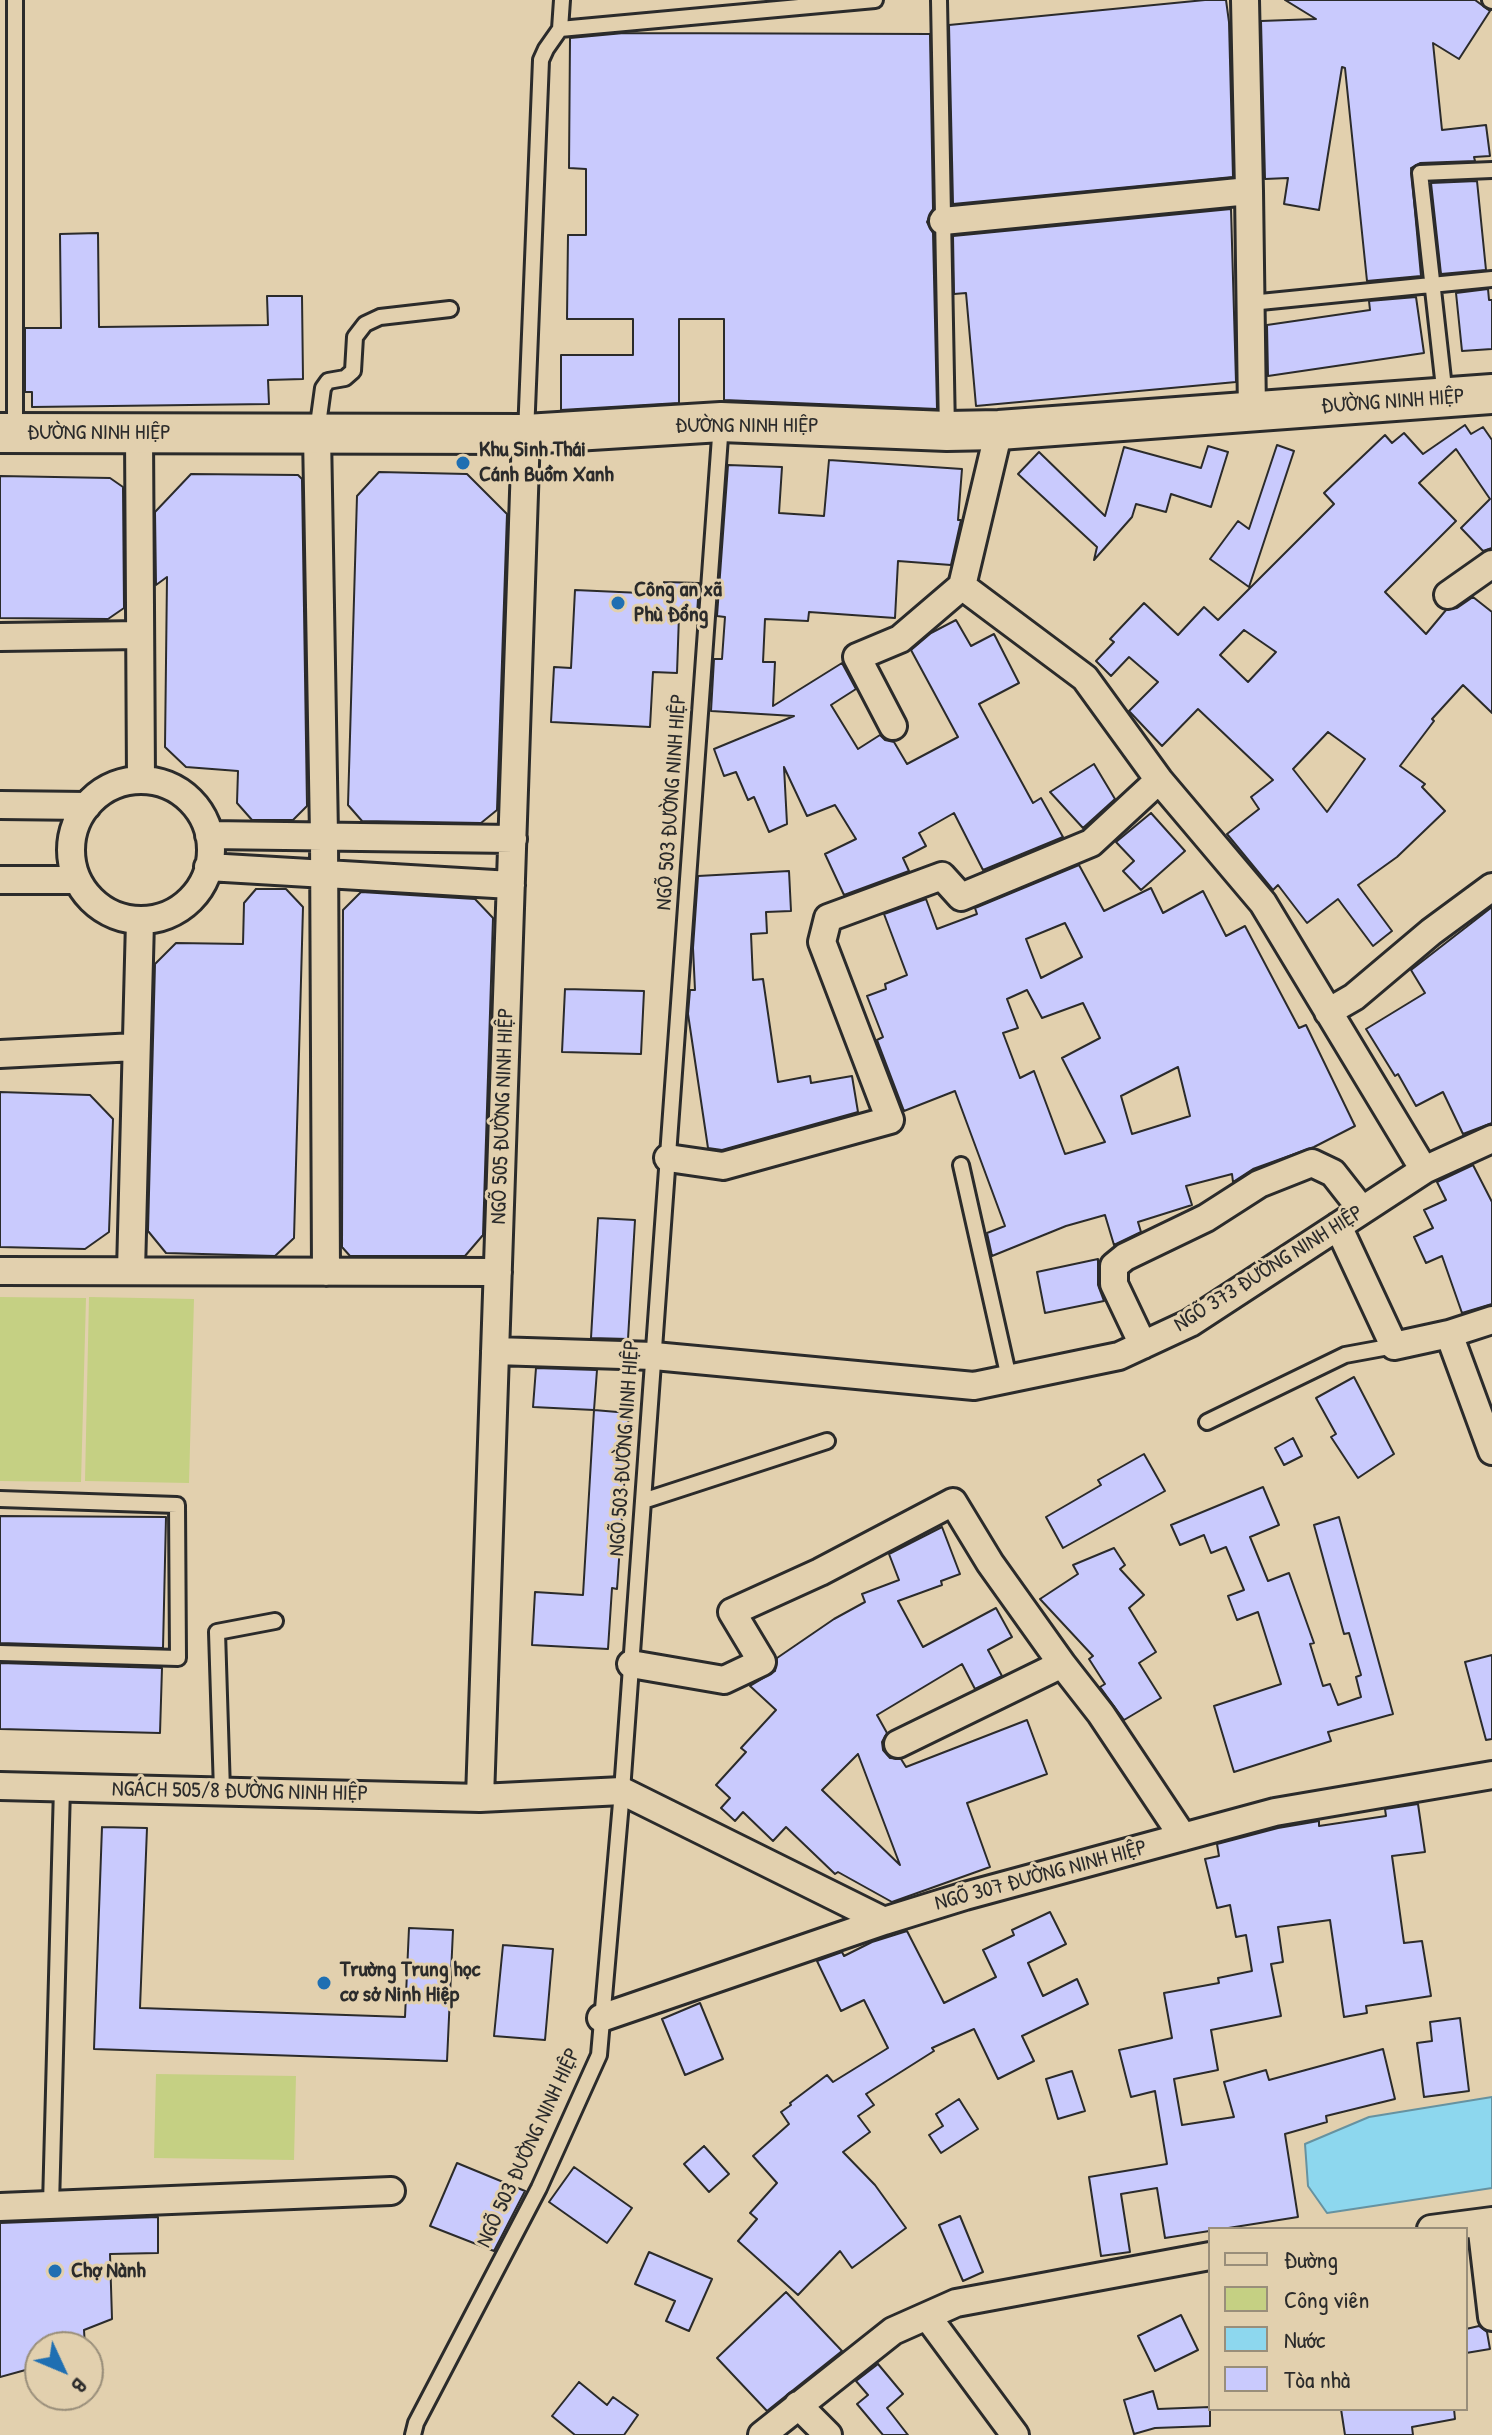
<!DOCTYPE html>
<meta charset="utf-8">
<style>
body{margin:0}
#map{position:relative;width:1492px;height:2435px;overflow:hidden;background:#e2d0ae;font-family:"Patrick Hand",sans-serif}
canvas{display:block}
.legend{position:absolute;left:1208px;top:2227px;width:260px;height:184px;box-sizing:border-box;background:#e2d0ae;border:2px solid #998e7a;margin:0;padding:10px 14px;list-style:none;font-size:24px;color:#2b2b2b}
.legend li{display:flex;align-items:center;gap:16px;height:40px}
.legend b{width:40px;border:2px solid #998e7a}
.north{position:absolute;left:24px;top:2331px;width:80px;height:80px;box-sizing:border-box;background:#e2d0ae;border:2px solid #998e7a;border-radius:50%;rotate:134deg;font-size:22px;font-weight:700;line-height:32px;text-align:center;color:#2b2b2b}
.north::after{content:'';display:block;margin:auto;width:28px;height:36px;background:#1f6fb2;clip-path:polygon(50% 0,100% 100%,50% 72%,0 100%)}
</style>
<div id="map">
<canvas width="1492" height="2435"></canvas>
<ul class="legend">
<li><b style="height:10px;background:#e2d0ae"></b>Đường</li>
<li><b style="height:22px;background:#c5d083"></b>Công viên</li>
<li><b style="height:22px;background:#8dd7ee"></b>Nước</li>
<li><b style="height:22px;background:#c9cafd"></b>Tòa nhà</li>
</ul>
<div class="north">B</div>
</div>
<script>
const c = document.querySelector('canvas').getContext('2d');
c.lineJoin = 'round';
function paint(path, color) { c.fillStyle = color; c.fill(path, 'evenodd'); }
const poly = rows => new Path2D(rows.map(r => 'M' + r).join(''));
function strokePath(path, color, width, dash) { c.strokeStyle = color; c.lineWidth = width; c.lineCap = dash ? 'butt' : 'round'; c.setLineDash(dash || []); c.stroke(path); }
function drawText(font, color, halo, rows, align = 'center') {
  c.font = font + ' "Patrick Hand",sans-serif'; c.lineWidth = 6; c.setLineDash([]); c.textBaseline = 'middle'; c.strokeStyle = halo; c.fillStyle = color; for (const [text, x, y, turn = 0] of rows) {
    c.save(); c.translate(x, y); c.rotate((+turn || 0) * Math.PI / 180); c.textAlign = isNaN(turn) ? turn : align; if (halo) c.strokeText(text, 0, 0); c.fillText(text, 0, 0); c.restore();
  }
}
const green = poly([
 [0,1297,86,1298,81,1482,0,1481],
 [89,1297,194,1299,189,1483,85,1481],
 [156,2074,296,2076,294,2160,154,2158]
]);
const water = poly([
 [1492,2097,1492,2188,1327,2213,1308,2186,1305,2144,1369,2117,1492,2097]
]);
const building = poly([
 [1205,0,1226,0,1229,22,1233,177,953,204,949,25,1205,0],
 [1285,0,1475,0,1490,11,1459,59,1433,43,1442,130,1486,125,1490,156,1474,157,1475,161,1420,163,1411,168,1421,276,1367,281,1345,68,1342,67,1319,210,1284,204,1288,178,1265,179,1261,21,1316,19,1285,0],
 [624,33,930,34,933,209,927,222,933,233,937,409,724,400,724,319,679,319,679,403,561,410,561,355,633,355,633,319,567,319,568,235,586,235,586,169,569,168,570,38,624,33],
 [1477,181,1486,270,1441,274,1431,183,1477,181],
 [1231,209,1236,382,976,406,966,293,954,294,953,236,1231,209],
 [98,233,99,327,268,325,267,296,302,296,303,379,268,380,269,404,32,407,32,392,25,392,25,328,61,328,60,234,98,233],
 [1488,289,1489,300,1492,300,1492,349,1462,351,1456,293,1488,289],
 [1416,297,1424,353,1268,376,1267,325,1370,310,1369,301,1416,297],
 [1465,425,1471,434,1483,427,1492,440,1492,548,1483,551,1461,528,1490,499,1456,449,1419,483,1456,521,1385,592,1426,634,1446,610,1457,608,1473,597,1492,612,1492,713,1463,685,1432,719,1434,721,1400,766,1425,784,1422,787,1445,811,1397,857,1358,885,1392,931,1373,946,1338,899,1307,923,1278,885,1273,890,1227,834,1259,809,1251,797,1273,780,1198,709,1162,746,1129,711,1158,682,1129,657,1111,676,1096,661,1114,642,1110,639,1144,603,1178,635,1204,607,1218,620,1334,504,1324,493,1385,435,1392,443,1404,433,1423,454,1465,425],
 [1244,630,1276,652,1248,682,1220,655,1244,630],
 [1328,732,1365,759,1327,812,1293,769,1328,732],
 [1277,445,1294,451,1249,587,1210,559,1238,521,1249,529,1277,445],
 [1208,446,1228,452,1211,507,1171,494,1166,512,1136,504,1132,517,1094,560,1097,547,1018,474,1039,452,1105,516,1124,447,1201,468,1208,446],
 [829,460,962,469,958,520,961,520,951,565,898,561,895,618,809,612,808,621,765,619,763,662,775,662,773,706,842,663,856,689,831,705,858,749,880,735,885,740,894,742,907,764,958,737,911,650,931,633,956,620,971,646,994,634,1019,683,979,704,1033,803,1041,798,1063,837,983,870,954,813,919,833,926,846,903,858,909,871,844,895,825,854,856,839,835,805,807,816,784,767,787,824,769,832,754,797,748,800,736,772,724,776,714,749,794,716,711,711,714,659,722,659,725,617,717,616,728,465,782,467,779,513,824,516,829,460],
 [379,472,467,474,507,514,497,810,481,823,362,821,348,805,357,496,379,472],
 [191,474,298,475,302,479,307,806,293,820,252,820,237,803,238,771,186,767,165,747,167,577,156,585,155,512,191,474],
 [0,476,110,478,123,487,124,608,108,619,0,618,0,476],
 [664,582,699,583,697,615,679,615,677,673,653,672,650,727,551,722,554,667,571,668,575,590,663,594,664,582],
 [1094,764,1115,799,1083,828,1050,792,1094,764],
 [1151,813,1185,851,1141,890,1123,871,1134,861,1116,842,1151,813],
 [1079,865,1104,911,1151,888,1163,913,1203,891,1226,936,1245,926,1299,1028,1306,1025,1355,1126,1314,1147,1253,1169,1233,1182,1232,1174,1186,1186,1192,1205,1138,1222,1141,1232,1114,1245,1105,1215,1066,1226,992,1256,987,1233,1005,1226,955,1091,904,1111,877,1040,883,1037,867,996,886,989,885,984,907,975,884,914,926,899,937,929,977,914,975,908,1079,865],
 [1065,923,1082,957,1041,978,1026,939,1065,923],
 [1027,990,1042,1018,1083,1003,1100,1038,1062,1058,1105,1142,1065,1154,1034,1071,1020,1078,1003,1033,1018,1028,1007,999,1027,990],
 [1178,1067,1190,1116,1132,1134,1121,1096,1178,1067],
 [789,871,791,911,766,912,767,933,751,934,753,980,763,979,778,1082,810,1076,811,1083,852,1076,858,1112,722,1150,708,1148,688,1014,690,990,695,990,693,948,698,876,789,871],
 [256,889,286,889,303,907,294,1238,275,1256,166,1253,148,1231,155,964,176,943,243,944,244,903,256,889],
 [361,892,475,899,493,918,483,1235,465,1256,350,1256,342,1247,343,910,361,892],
 [1492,907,1492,1123,1463,1134,1443,1092,1416,1106,1398,1074,1395,1076,1366,1029,1425,993,1411,970,1492,907],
 [565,989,644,991,641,1054,562,1052,565,989],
 [0,1092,90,1095,113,1119,109,1232,85,1249,0,1247,0,1092],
 [1473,1165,1492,1202,1492,1304,1462,1313,1442,1256,1426,1263,1414,1237,1433,1228,1424,1210,1446,1200,1437,1182,1473,1165],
 [598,1218,635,1220,628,1339,591,1338,598,1218],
 [1098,1259,1098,1285,1104,1301,1045,1313,1037,1272,1098,1259],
 [536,1368,597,1370,594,1410,533,1407,536,1368],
 [1354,1377,1394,1454,1358,1478,1331,1437,1336,1434,1316,1398,1354,1377],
 [594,1410,629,1413,617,1589,612,1588,608,1649,532,1645,535,1592,583,1595,594,1410],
 [1293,1438,1302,1456,1284,1465,1275,1448,1293,1438],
 [1144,1454,1165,1491,1063,1548,1046,1517,1101,1485,1098,1480,1144,1454],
 [1263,1487,1279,1525,1250,1537,1268,1581,1289,1573,1314,1643,1310,1644,1323,1686,1330,1684,1338,1705,1361,1697,1356,1677,1361,1675,1349,1633,1344,1634,1314,1525,1339,1517,1393,1714,1328,1732,1331,1741,1234,1772,1214,1706,1281,1684,1258,1612,1237,1620,1228,1596,1244,1590,1226,1547,1211,1553,1204,1535,1180,1545,1171,1525,1263,1487],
 [0,1516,166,1517,163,1648,0,1643,0,1516],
 [942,1527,960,1574,941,1581,942,1585,898,1601,923,1647,996,1608,1012,1637,988,1650,1002,1676,975,1689,962,1664,877,1715,887,1733,882,1742,883,1750,890,1758,901,1759,906,1767,1027,1720,1047,1774,967,1803,990,1867,892,1902,838,1872,835,1874,786,1827,773,1841,743,1812,735,1821,721,1808,730,1798,716,1785,746,1752,741,1748,776,1710,750,1686,775,1671,777,1658,834,1619,865,1602,862,1594,899,1580,889,1554,942,1527],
 [858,1754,900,1865,822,1790,858,1754],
 [1114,1548,1125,1565,1120,1569,1144,1595,1129,1608,1156,1652,1139,1663,1161,1698,1124,1720,1100,1687,1105,1684,1089,1659,1093,1656,1040,1599,1078,1574,1073,1565,1114,1548],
 [1492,1655,1492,1739,1486,1740,1465,1662,1492,1655],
 [0,1663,162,1668,160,1733,0,1729,0,1663],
 [1418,1804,1425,1852,1392,1856,1404,1943,1422,1941,1431,1996,1366,2006,1367,2013,1344,2017,1330,1920,1278,1927,1283,1962,1271,1964,1281,2016,1211,2030,1218,2070,1174,2079,1182,2125,1234,2117,1224,2082,1266,2070,1269,2080,1383,2049,1395,2099,1326,2116,1327,2122,1285,2134,1298,2217,1165,2238,1157,2188,1121,2194,1130,2252,1101,2256,1089,2177,1167,2164,1155,2091,1131,2097,1119,2050,1172,2038,1164,1993,1219,1983,1218,1978,1252,1971,1246,1935,1236,1937,1230,1905,1217,1908,1205,1859,1219,1856,1217,1844,1278,1828,1319,1821,1319,1826,1386,1816,1385,1809,1418,1804],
 [102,1827,147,1828,140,2008,405,2017,409,1928,453,1930,447,2061,94,2049,102,1827],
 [1050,1912,1066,1944,1028,1963,1043,1996,1077,1979,1088,2004,1022,2036,1034,2061,998,2079,974,2029,932,2048,934,2051,866,2094,874,2105,858,2116,870,2132,843,2152,875,2185,906,2228,852,2268,840,2251,798,2295,738,2241,757,2219,750,2213,777,2183,753,2156,789,2124,781,2112,791,2105,790,2103,827,2075,833,2082,888,2048,864,2000,841,2011,817,1961,842,1952,844,1956,872,1942,907,1931,944,2003,996,1977,983,1950,1014,1935,1012,1930,1050,1912],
 [503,1945,553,1949,545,2040,494,2036,503,1945],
 [700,2003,723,2059,685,2075,662,2019,700,2003],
 [1460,2018,1469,2091,1424,2097,1417,2043,1432,2041,1430,2022,1460,2018],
 [1072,2071,1085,2111,1058,2119,1046,2079,1072,2071],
 [959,2099,978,2129,941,2153,929,2135,943,2126,936,2114,959,2099],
 [704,2146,729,2174,709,2192,684,2164,704,2146],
 [457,2163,525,2191,494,2251,430,2226,457,2163],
 [574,2167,632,2208,607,2243,549,2202,574,2167],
 [960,2216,983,2272,963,2281,939,2225,960,2216],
 [158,2217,158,2253,110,2254,112,2319,84,2330,85,2347,40,2347,40,2366,0,2377,0,2223,158,2217],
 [649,2252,712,2279,689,2331,666,2321,675,2301,635,2284,649,2252],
 [786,2292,842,2351,767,2411,717,2358,786,2292],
 [1181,2315,1198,2350,1155,2371,1138,2336,1181,2315],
 [1479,2326,1487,2332,1490,2349,1466,2353,1466,2329,1479,2326],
 [878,2364,903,2394,887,2408,908,2435,883,2435,857,2404,868,2395,856,2381,878,2364],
 [579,2382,607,2405,613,2397,638,2415,624,2435,575,2435,552,2416,579,2382],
 [1153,2391,1158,2409,1210,2407,1210,2426,1155,2428,1134,2434,1124,2400,1153,2391],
 [1341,2409,1454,2409,1455,2419,1412,2427,1413,2435,1345,2435,1341,2409]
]);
const service = poly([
 [939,0,947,431],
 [1490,0,1492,1],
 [560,29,875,0],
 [1250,303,1492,279],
 [1445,397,1420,173,1492,170],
 [317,432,323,388,328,381,345,378,353,371,355,337,365,324,380,317,450,309],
 [15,433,15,0],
 [526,434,541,60,546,49,560,29,562,0],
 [961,1165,1009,1378],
 [1207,1422,1345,1355,1394,1346],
 [0,1499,177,1505,178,1658,0,1653],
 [643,1501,827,1441],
 [222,1791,217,1632,275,1621],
 [51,2205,62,1787],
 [413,2435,416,2423,539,2188,599,2055,622,1791,721,423]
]);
const minor = poly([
 [1245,0,1249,191],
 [943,221,1249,191,1252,412],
 [139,434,141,780],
 [317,434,324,835,326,1272],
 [962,586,1085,678,1159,780,1263,903,1424,1170],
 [1448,595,1492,564],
 [0,637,140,635],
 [893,726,857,657,900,639,962,586,999,430],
 '71 850a70 70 0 1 1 140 0a70 70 0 1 1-140 0Z',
 [0,805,87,806],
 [209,835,513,839],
 [208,867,511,885],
 [0,880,77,880],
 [1328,1012,1354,997,1431,932,1492,887],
 [0,1054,135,1047],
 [668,1158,723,1166,890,1120,822,942,828,918,942,876,961,897,1091,843,1159,780],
 [1338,1226,1394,1346,1449,1334,1492,1320],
 [0,1271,498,1272],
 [131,1271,140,921],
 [1449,1334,1492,1451],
 [1143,1345,1114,1284,1114,1266,1125,1257,1206,1218,1259,1184,1312,1163,1333,1173,1362,1210],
 [495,1351,654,1356,974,1386,1119,1356,1190,1323,1424,1170,1492,1139],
 [631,1664,724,1680,762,1662,732,1612,820,1572,953,1502,990,1563,1062,1664],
 [898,1744,1062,1664,1101,1714,1183,1837],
 [0,1786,480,1798,622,1791,884,1921],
 [480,1798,526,434],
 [601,2018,884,1921,965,1896,1275,1812,1492,1775],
 [0,2207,391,2191],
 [1481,2223,1492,2317],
 [1431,2229,1492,2221],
 [927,2316,1015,2435],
 [798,2405,828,2435],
 [762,2435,893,2331,956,2303,1210,2256]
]);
const secondary = poly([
 [0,433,526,434,721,422,947,431,999,430,1492,394]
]);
const markers = [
 [463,463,8,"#1f6fb2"],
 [618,603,8,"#1f6fb2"],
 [324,1983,8,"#1f6fb2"],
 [55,2271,8,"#1f6fb2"]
];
const streetNames = [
 ["ĐƯỜNG NINH HIỆP",1393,402,-4],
 ["ĐƯỜNG NINH HIỆP",747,426],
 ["ĐƯỜNG NINH HIỆP",99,433],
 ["NGÕ 503 ĐƯỜNG NINH HIỆP",672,802,-86],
 ["NGÕ 505 ĐƯỜNG NINH HIỆP",503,1116,-88],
 ["NGÕ 373 ĐƯỜNG NINH HIỆP",1269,1269,-32],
 ["NGÕ 503 ĐƯỜNG NINH HIỆP",625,1448,-86],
 ["NGÁCH 505/8 ĐƯỜNG NINH HIỆP",240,1792,1],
 ["NGÕ 307 ĐƯỜNG NINH HIỆP",1041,1876,-15],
 ["NGÕ 503 ĐƯỜNG NINH HIỆP",529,2148,-65]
];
const poiNames = [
 ["Khu Sinh Thái",479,450],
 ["Cánh Buồm Xanh",479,475],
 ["Công an xã",634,590],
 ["Phù Đổng",634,615],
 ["Trường Trung học",340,1970],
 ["cơ sở Ninh Hiệp",340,1995],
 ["Chợ Nành",71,2271]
];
paint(green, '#c5d083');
paint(water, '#8dd7ee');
strokePath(water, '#6692a0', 2);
paint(building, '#c9cafd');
strokePath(building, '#2b2b2b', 2);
strokePath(service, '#2b2b2b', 20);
strokePath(minor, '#2b2b2b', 32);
strokePath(secondary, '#2b2b2b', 44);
strokePath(service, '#e2d0ae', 14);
strokePath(minor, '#e2d0ae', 26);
strokePath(secondary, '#e2d0ae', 38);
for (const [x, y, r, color] of markers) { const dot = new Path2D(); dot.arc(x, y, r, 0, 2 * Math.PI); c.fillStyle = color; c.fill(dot); strokePath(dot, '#e2d0ae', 3); }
drawText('22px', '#2b2b2b', '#e2d0ae', streetNames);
drawText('bold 22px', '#2b2b2b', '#e2d0ae', poiNames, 'left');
</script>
